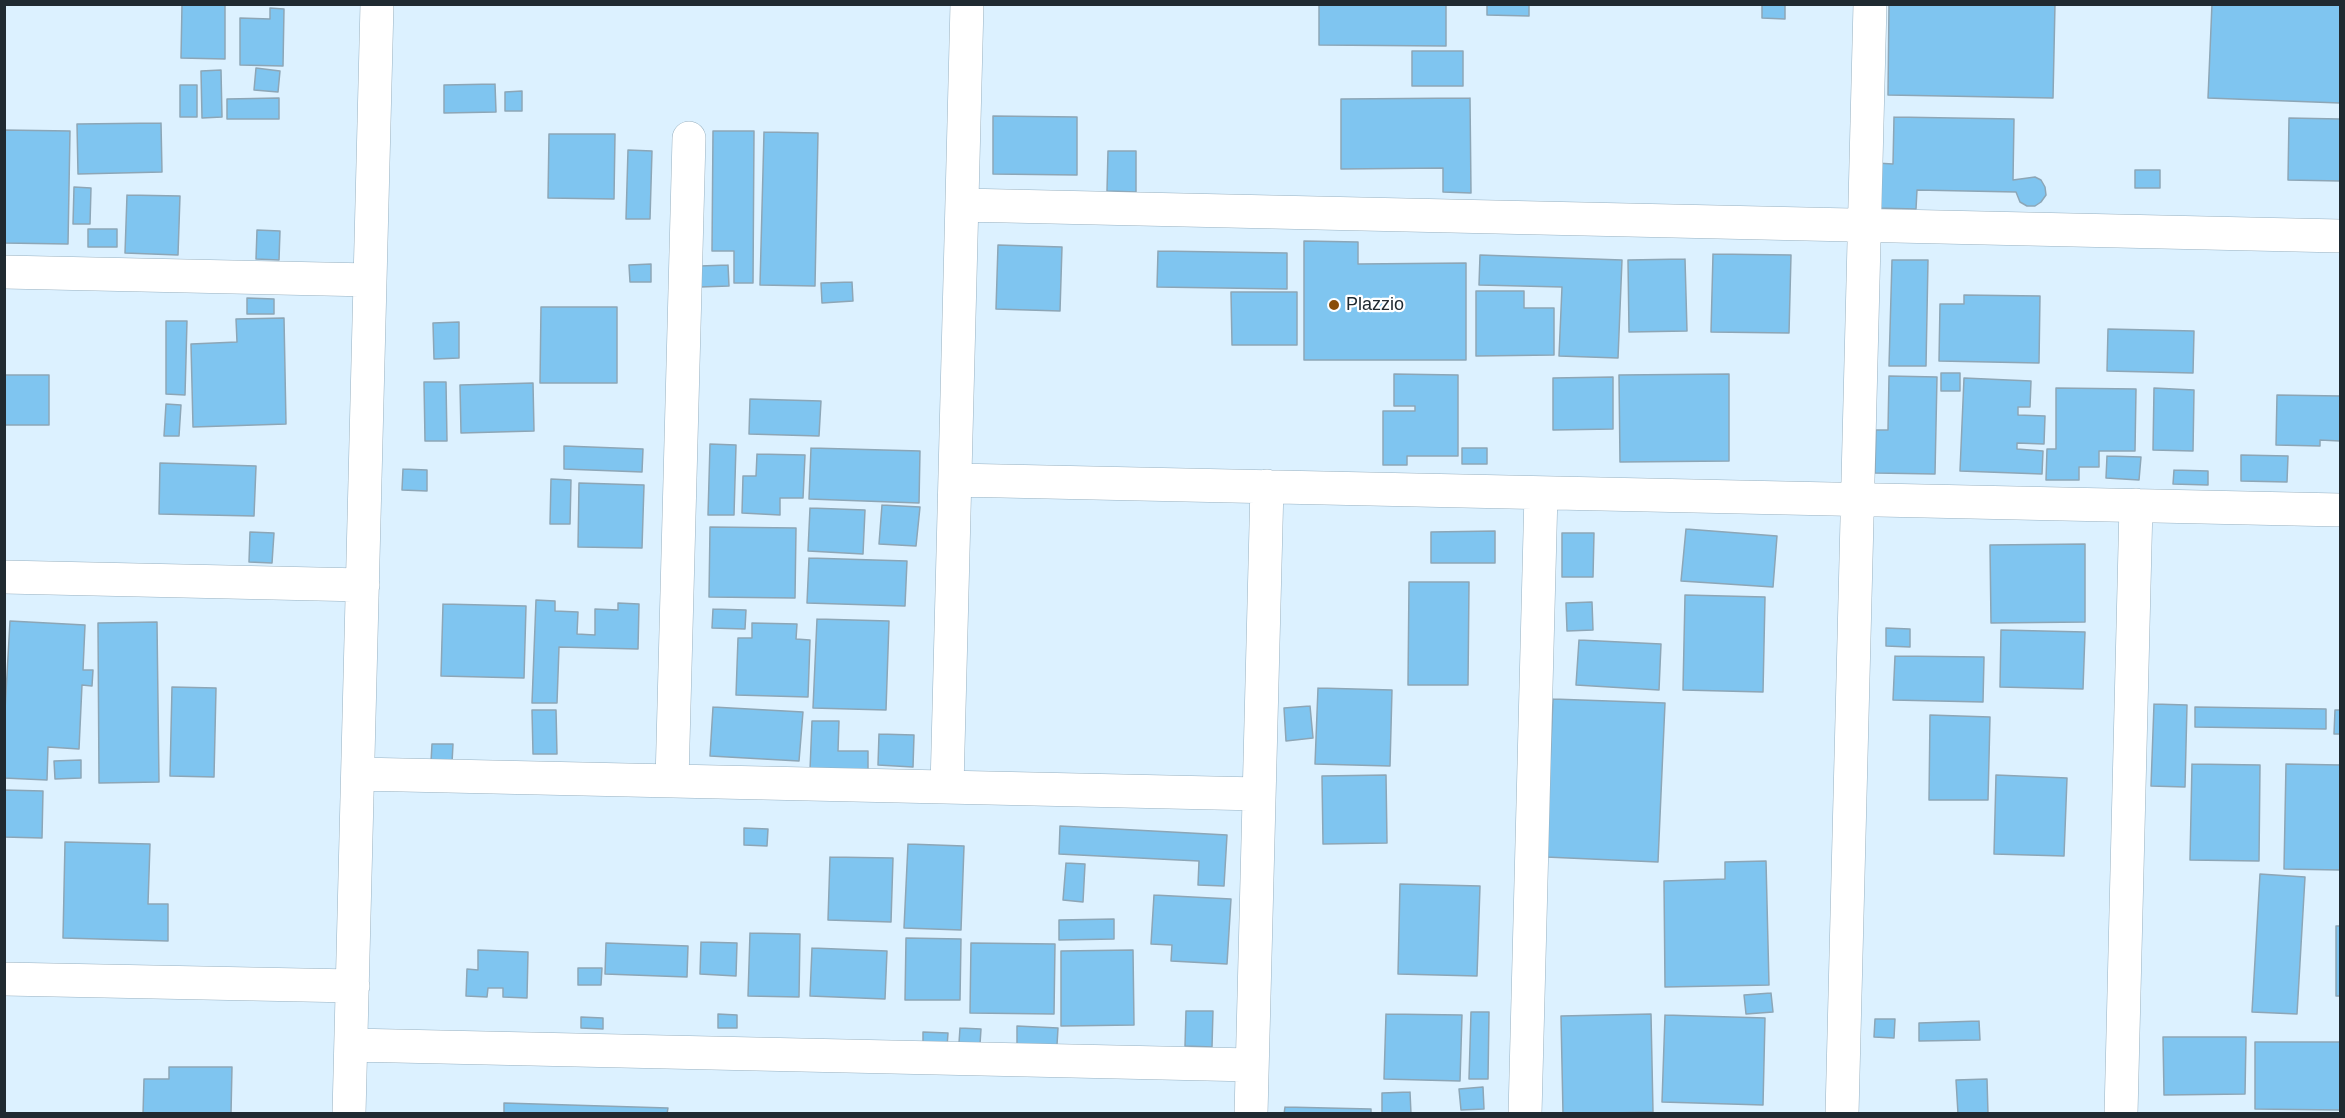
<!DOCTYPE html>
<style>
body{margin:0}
#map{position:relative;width:2345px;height:1118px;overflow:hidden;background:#dcf1ff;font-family:Helvetica,sans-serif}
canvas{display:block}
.frame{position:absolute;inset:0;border:6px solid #202a31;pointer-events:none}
</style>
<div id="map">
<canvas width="2345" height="1118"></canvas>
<div class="frame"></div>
</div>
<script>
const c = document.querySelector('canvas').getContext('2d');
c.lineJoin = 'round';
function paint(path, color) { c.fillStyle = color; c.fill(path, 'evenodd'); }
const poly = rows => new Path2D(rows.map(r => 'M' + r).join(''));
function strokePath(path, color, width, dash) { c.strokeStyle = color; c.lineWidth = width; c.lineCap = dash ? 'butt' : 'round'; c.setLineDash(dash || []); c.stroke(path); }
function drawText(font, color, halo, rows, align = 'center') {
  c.font = font + ' Helvetica,sans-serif'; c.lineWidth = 4.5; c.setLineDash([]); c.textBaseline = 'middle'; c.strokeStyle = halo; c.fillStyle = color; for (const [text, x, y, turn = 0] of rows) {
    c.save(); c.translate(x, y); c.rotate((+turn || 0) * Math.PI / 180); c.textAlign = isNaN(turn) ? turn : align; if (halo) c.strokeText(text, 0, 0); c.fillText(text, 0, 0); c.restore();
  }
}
const building = poly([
 [182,4,225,4,225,59,181,58,182,4],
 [1319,4,1446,4,1446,46,1319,45,1319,4],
 [1487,4,1529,4,1529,16,1487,15,1487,4],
 [1762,4,1785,4,1785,19,1762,18,1762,4],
 [1889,4,2055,4,2053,98,1888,95,1889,4],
 [2212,4,2340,4,2340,103,2208,98,2212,4],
 [270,8,284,9,283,66,240,65,240,18,270,19,270,8],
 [1412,51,1463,51,1463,86,1412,86,1412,51],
 [256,68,280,71,278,92,254,90,256,68],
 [221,70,222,117,202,118,201,71,221,70],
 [495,84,496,112,444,113,444,85,495,84],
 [180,85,197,85,197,117,180,117,180,85],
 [522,91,522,111,505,111,505,92,522,91],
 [279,98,279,119,227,119,227,99,279,98],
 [1470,98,1471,193,1443,192,1443,168,1341,169,1341,99,1470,98],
 [993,116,1077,117,1077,175,993,174,993,116],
 [1894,117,2014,119,2013,180,2035,177,2041,180,2045,187,2046,195,2041,202,2035,206,2027,206,2020,202,2016,192,1917,190,1916,209,1876,208,1876,163,1893,164,1894,117],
 [2289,118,2340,119,2340,181,2288,180,2289,118],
 [161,123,162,172,78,174,77,124,161,123],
 [4,130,70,131,68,244,4,243,4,130],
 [713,131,754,131,753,283,734,283,734,251,712,251,713,131],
 [764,132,818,133,815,286,760,285,764,132],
 [549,134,615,134,614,199,548,198,549,134],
 [628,150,652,151,650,219,626,219,628,150],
 [1108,151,1136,151,1136,192,1107,191,1108,151],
 [2135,170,2160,170,2160,188,2135,188,2135,170],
 [74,187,91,188,90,224,73,224,74,187],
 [127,195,180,196,178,255,125,253,127,195],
 [88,229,117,229,117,247,88,247,88,229],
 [257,230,280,231,279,260,256,259,257,230],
 [1304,241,1358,242,1358,264,1466,263,1466,360,1304,360,1304,241],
 [998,245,1062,247,1060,311,996,309,998,245],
 [1158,251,1287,253,1287,289,1157,287,1158,251],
 [1713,254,1791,255,1789,333,1711,332,1713,254],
 [1480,255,1622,260,1618,358,1559,356,1562,287,1479,285,1480,255],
 [1685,259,1687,331,1629,332,1628,260,1685,259],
 [1892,260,1928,260,1926,366,1889,366,1892,260],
 [651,264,651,282,630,282,629,265,651,264],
 [728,265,729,286,700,287,700,266,728,265],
 [852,282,853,301,822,303,821,283,852,282],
 [1476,291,1524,291,1524,308,1554,308,1554,355,1476,356,1476,291],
 [1231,292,1297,292,1297,345,1232,345,1231,292],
 [1964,295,2040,296,2039,363,1939,361,1940,304,1964,304,1964,295],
 [247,298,274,299,274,314,247,314,247,298],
 [541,307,617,307,617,383,540,383,541,307],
 [284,318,286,424,193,427,191,344,237,342,236,319,284,318],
 [166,321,187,321,185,395,166,394,166,321],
 [459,322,459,358,434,359,433,323,459,322],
 [2108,329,2194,331,2193,373,2107,371,2108,329],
 [1941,373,1960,373,1960,391,1941,391,1941,373],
 [1394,374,1458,375,1458,456,1407,456,1407,465,1383,465,1383,411,1415,411,1415,406,1394,406,1394,374],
 [1729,374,1729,461,1620,462,1619,375,1729,374],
 [4,375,49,375,49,425,4,425,4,375],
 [1889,376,1937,377,1935,474,1875,473,1876,430,1888,430,1889,376],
 [1613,377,1613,429,1553,430,1553,378,1613,377],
 [1964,378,2031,381,2030,407,2018,407,2018,415,2045,416,2044,444,2017,443,2017,449,2043,451,2042,474,1960,471,1964,378],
 [424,382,446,382,447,441,425,441,424,382],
 [533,383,534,431,461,433,460,385,533,383],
 [2056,388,2136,389,2135,451,2099,451,2099,467,2079,467,2079,480,2046,480,2047,449,2056,449,2056,388],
 [2154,388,2194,390,2193,451,2153,450,2154,388],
 [2277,395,2340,396,2340,441,2320,440,2320,446,2276,445,2277,395],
 [750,399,821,401,819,436,749,434,750,399],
 [166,404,181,405,179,436,164,436,166,404],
 [710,444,736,445,734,515,708,515,710,444],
 [564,446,643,449,642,472,564,469,564,446],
 [811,448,920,451,919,503,809,499,811,448],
 [1462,448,1487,448,1487,464,1462,464,1462,448],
 [757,454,805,455,803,498,780,498,780,515,742,513,743,476,756,476,757,454],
 [2241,455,2288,456,2287,482,2241,481,2241,455],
 [2107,456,2141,457,2139,480,2106,478,2107,456],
 [160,463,256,466,254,516,159,514,160,463],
 [403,469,427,470,427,491,402,490,403,469],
 [2174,470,2208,471,2208,485,2173,484,2174,470],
 [551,479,571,480,570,524,550,524,551,479],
 [579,483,644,485,642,548,578,547,579,483],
 [882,505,920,507,916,546,879,544,882,505],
 [810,508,865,510,863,554,808,551,810,508],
 [710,527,796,528,795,598,709,597,710,527],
 [1686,529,1777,536,1773,587,1681,581,1686,529],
 [1495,531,1495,563,1431,563,1431,532,1495,531],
 [250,532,274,533,272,563,249,562,250,532],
 [1562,533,1594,533,1593,577,1562,577,1562,533],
 [2085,544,2085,622,1991,623,1990,545,2085,544],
 [809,558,907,561,905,606,807,603,809,558],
 [1409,582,1469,582,1468,685,1408,685,1409,582],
 [1685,595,1765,597,1763,692,1683,690,1685,595],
 [536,600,555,601,555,611,578,612,577,634,595,635,595,609,618,610,618,603,639,604,638,649,559,647,557,703,532,703,536,600],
 [1592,602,1593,630,1567,631,1566,603,1592,602],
 [443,604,526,606,524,678,441,676,443,604],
 [713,609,746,610,745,629,712,628,713,609],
 [817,619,889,621,886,710,813,708,817,619],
 [10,621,85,625,83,670,93,670,92,686,82,685,79,749,48,747,47,780,4,778,4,728,10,621],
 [157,622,159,782,99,783,98,623,157,622],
 [752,623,797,624,796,639,810,640,808,697,736,695,738,638,752,638,752,623],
 [1886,628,1910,629,1910,647,1886,646,1886,628],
 [2001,630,2085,632,2083,689,2000,687,2001,630],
 [1579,640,1661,644,1659,690,1576,685,1579,640],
 [1895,656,1984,657,1983,702,1893,700,1895,656],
 [172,687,216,688,214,777,170,776,172,687],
 [1318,688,1392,690,1390,766,1315,764,1318,688],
 [1553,699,1665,703,1658,862,1546,857,1553,699],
 [2154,704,2187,705,2185,787,2151,786,2154,704],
 [1310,706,1313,738,1286,741,1284,708,1310,706],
 [713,707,803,712,799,761,710,756,713,707],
 [2195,707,2326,709,2326,729,2195,727,2195,707],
 [532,710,556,710,557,754,533,754,532,710],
 [2335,710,2340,710,2340,734,2334,734,2335,710],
 [1930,715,1990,717,1988,800,1929,800,1930,715],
 [812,721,839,721,838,751,868,751,868,772,810,770,812,721],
 [879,734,914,735,913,767,878,765,879,734],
 [432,744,453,744,452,763,431,762,432,744],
 [81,760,81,778,55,779,54,761,81,760],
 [2192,764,2260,765,2259,861,2190,860,2192,764],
 [2286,764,2340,765,2340,870,2284,869,2286,764],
 [1386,775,1387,843,1323,844,1322,776,1386,775],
 [1996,775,2067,778,2064,856,1994,854,1996,775],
 [4,790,43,791,42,838,4,837,4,790],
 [1060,826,1227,835,1224,886,1198,885,1199,861,1059,854,1060,826],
 [744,828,768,829,767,846,744,845,744,828],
 [65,842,150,844,148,904,168,904,168,941,63,938,65,842],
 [908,844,964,846,961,930,904,928,908,844],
 [830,857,893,858,891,922,828,920,830,857],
 [1766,861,1769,985,1665,987,1664,881,1725,879,1725,862,1766,861],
 [1066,863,1085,864,1083,902,1063,900,1066,863],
 [2260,874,2305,877,2297,1014,2252,1012,2260,874],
 [1400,884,1480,886,1477,976,1398,974,1400,884],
 [1154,895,1231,899,1227,964,1171,961,1172,945,1151,944,1154,895],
 [1114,919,1114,939,1059,940,1059,920,1114,919],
 [2336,926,2340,926,2340,996,2336,996,2336,926],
 [750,933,800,934,799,997,748,996,750,933],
 [906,938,961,939,960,1000,905,1000,906,938],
 [701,942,737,943,736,976,700,974,701,942],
 [606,943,688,946,687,977,605,974,606,943],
 [971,943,1055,944,1054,1014,970,1013,971,943],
 [812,948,887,951,885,999,810,996,812,948],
 [478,950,528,952,527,998,503,997,503,988,488,988,487,997,466,996,467,969,478,970,478,950],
 [1133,950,1134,1025,1061,1026,1061,951,1133,950],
 [578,968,602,968,601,985,578,985,578,968],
 [1771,993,1773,1012,1746,1014,1744,995,1771,993],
 [1186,1011,1213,1011,1212,1047,1185,1046,1186,1011],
 [1471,1012,1489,1012,1488,1079,1469,1079,1471,1012],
 [718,1014,737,1015,737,1028,718,1028,718,1014],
 [1386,1014,1462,1015,1460,1081,1384,1079,1386,1014],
 [1651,1014,1653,1112,1563,1114,1561,1016,1651,1014],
 [1665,1015,1765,1018,1763,1105,1662,1102,1665,1015],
 [581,1017,603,1018,603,1029,581,1028,581,1017],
 [1875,1019,1895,1019,1894,1038,1874,1037,1875,1019],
 [1979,1021,1980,1040,1919,1041,1919,1023,1979,1021],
 [1017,1026,1058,1028,1057,1045,1017,1044,1017,1026],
 [960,1028,981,1029,980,1044,959,1043,960,1028],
 [923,1032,948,1033,947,1047,923,1046,923,1032],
 [2163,1037,2246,1037,2245,1094,2164,1095,2163,1037],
 [2255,1042,2340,1042,2340,1110,2255,1109,2255,1042],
 [169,1067,232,1067,231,1114,143,1114,144,1079,169,1079,169,1067],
 [1987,1079,1988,1114,1958,1114,1956,1080,1987,1079],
 [1483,1087,1484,1109,1461,1110,1459,1089,1483,1087],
 [1410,1092,1411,1114,1382,1114,1382,1093,1410,1092],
 [504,1103,668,1108,667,1114,504,1114,504,1103],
 [1285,1107,1371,1109,1371,1114,1284,1114,1285,1107]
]);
const street = poly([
 [962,205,2340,236],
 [4,272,370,280],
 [955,480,2340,510],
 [4,577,363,585],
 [358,774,1259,794],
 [672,781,689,138],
 [947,787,967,4],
 [4,979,353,986],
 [351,1045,1252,1065],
 [349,1114,377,4],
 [1251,1114,1267,486],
 [1525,1114,1541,493],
 [1842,1114,1870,4],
 [2121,1114,2136,505]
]);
const markers = [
 [1334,305,6,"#894e08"]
];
const poiNames = [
 ["Plazzio",1346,305]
];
paint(building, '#7fc5f0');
strokePath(building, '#8da6b6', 1.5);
strokePath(street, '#98b1c1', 34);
strokePath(street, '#fff', 33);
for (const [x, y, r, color] of markers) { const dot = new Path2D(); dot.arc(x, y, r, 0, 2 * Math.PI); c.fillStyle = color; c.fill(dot); strokePath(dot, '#fff', 2); }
drawText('18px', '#202a31', '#fff', poiNames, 'left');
</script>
